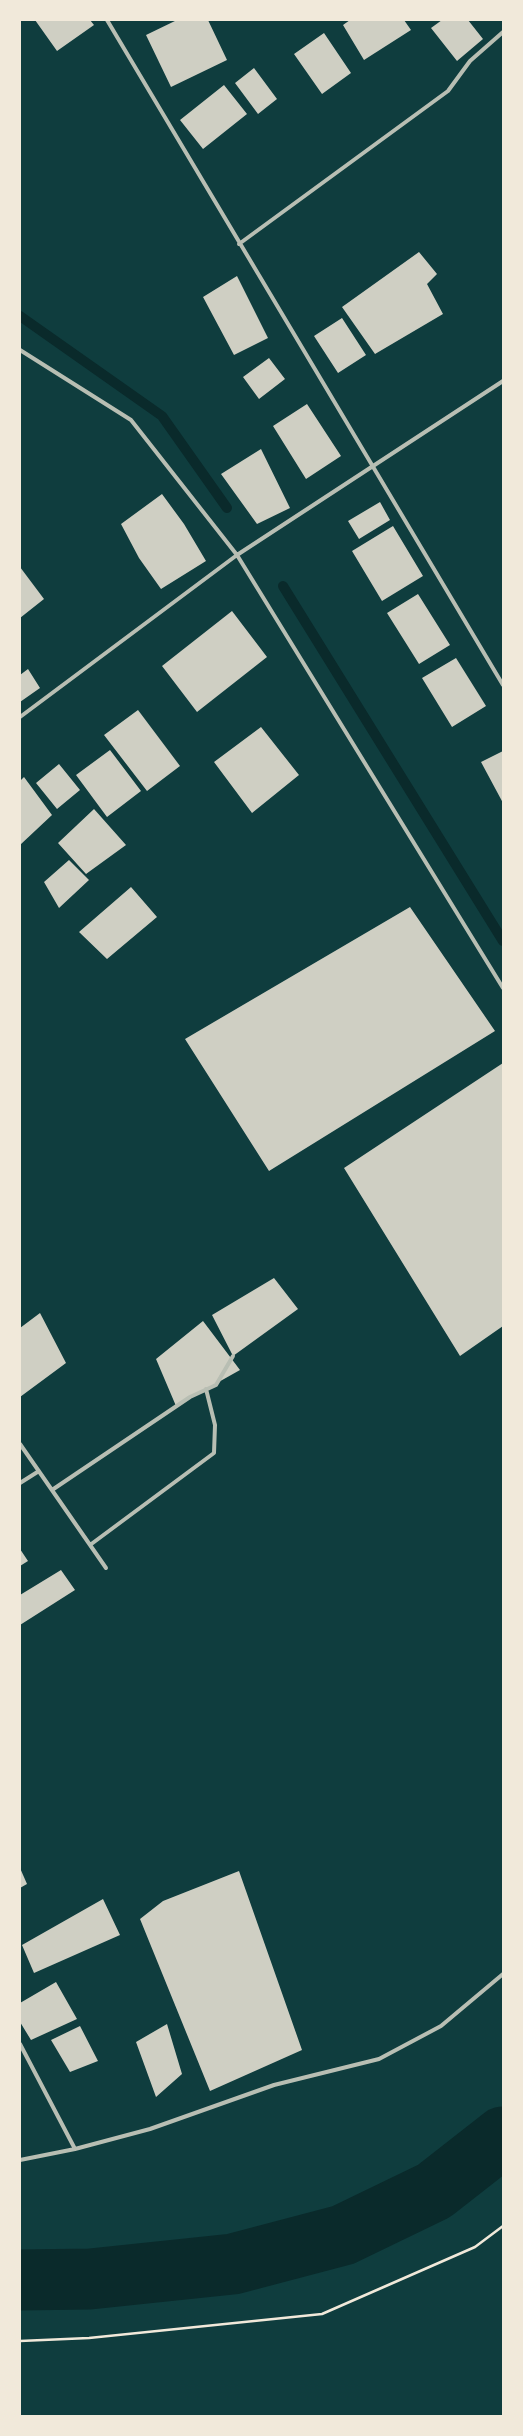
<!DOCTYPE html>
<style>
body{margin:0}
#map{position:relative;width:523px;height:2436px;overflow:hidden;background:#0f3d3e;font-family:Poppins,sans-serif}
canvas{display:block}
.frame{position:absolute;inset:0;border:21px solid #f1e9da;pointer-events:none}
</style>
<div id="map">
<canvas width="523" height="2436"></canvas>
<div class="frame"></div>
</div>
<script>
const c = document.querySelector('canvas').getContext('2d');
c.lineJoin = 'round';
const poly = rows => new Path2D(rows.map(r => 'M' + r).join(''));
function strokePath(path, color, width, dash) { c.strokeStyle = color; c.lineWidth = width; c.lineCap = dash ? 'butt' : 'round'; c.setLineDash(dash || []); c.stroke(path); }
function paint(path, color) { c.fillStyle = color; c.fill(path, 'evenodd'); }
const stream = poly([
 [20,316,162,416,227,508],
 [283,586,503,941]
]);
const river = poly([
 [20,2280,90,2279,233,2264,343,2235,434,2191,503,2137]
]);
const building = poly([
 [35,20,90,20,94,25,57,51],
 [177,20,208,20,227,60,171,87,146,35],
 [350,20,404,20,411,30,364,60,343,25],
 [442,20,468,20,483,39,457,61,431,28],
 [324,33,351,73,322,94,294,54],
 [254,68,277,99,258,114,235,83],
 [224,85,247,114,203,149,180,120],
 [419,252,437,274,427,284,443,314,375,354,342,307],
 [237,276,268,338,234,355,203,297],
 [342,318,366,355,338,373,314,336],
 [269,358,285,379,259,399,243,377],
 [307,404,341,456,306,479,273,426],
 [261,449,290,508,257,524,221,474],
 [162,494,184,524,206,561,161,589,139,558,121,524],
 [380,502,390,520,359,539,348,521],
 [393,526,423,576,382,601,352,551],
 [20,567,44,599,20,618],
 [418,594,450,645,419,664,387,613],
 [232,611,267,657,197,712,162,666],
 [456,658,486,706,452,727,422,678],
 [28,669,40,688,20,702,20,675],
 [138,710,180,766,147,791,104,735],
 [261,727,299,775,252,813,214,762],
 [110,750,141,791,107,817,76,775],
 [503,751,503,803,481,762],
 [59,764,80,790,57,809,36,783],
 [24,777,52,815,20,845,20,781],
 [94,809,126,845,86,874,58,843],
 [69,860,89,880,59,908,44,882],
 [131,887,157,917,107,959,79,932],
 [410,907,495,1031,269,1171,185,1039],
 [503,1063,503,1326,460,1356,344,1168],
 [274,1278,298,1309,233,1356,212,1315],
 [40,1313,66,1363,20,1397,20,1328],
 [203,1321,240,1370,176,1406,156,1359],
 [20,1549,28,1561,20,1566],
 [61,1570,75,1590,20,1625,20,1595],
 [20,1868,27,1884,20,1888],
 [239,1871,302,2050,210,2091,140,1919,163,1901],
 [103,1899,120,1935,34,1973,22,1945],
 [56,1982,77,2019,31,2040,20,2022,20,2003],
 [167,2024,182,2074,156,2097,136,2042],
 [80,2026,98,2061,70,2072,51,2040]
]);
const path = poly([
 [20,2341,89,2338,322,2314,475,2247,503,2226]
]);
const minor = poly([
 [107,20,503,685],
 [239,244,448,91,470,61,503,32],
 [20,350,131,420,237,555,503,988],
 [20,717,237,555,503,381],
 [20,1444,106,1568],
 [20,1483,39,1471],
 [52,1490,190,1397,216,1385,233,1356],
 [90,1545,214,1453,215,1425,206,1389],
 [20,2044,75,2149],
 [20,2160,75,2149,150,2129,274,2085,379,2059,441,2026,503,1974]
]);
strokePath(stream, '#0a2a2b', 10);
strokePath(river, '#0a2a2b', 61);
paint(building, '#cfcfc3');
strokePath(path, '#f1e9da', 2.5);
strokePath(minor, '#b8beb3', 4);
</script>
